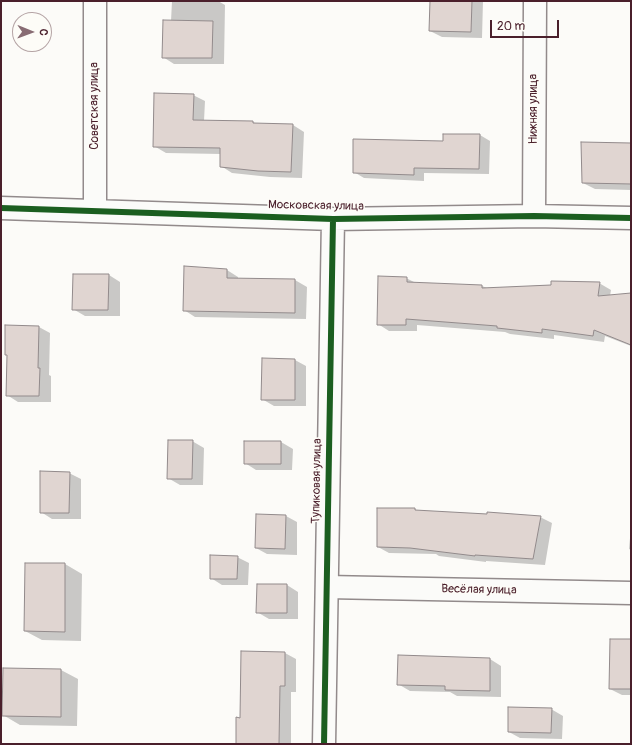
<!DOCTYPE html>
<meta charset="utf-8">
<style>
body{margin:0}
#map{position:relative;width:632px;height:745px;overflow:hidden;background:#fcfbf8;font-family:Pangolin,sans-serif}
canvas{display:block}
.frame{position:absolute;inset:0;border:2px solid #4a1f2b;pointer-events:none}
.north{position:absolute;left:12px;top:12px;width:40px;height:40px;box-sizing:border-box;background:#fdfcf7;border:1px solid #b5a4a5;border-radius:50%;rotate:91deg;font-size:11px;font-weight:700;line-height:16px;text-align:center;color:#4a1f2b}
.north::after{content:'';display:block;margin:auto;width:14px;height:18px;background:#886c73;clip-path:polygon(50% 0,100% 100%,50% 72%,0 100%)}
.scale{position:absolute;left:490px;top:20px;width:69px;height:18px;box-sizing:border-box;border:2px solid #4a1f2b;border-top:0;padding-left:5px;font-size:12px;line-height:14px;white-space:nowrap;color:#4a1f2b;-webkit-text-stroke:3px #fdfcf7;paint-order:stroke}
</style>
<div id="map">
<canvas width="632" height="745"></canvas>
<div class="frame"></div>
<div class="north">С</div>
<div class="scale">20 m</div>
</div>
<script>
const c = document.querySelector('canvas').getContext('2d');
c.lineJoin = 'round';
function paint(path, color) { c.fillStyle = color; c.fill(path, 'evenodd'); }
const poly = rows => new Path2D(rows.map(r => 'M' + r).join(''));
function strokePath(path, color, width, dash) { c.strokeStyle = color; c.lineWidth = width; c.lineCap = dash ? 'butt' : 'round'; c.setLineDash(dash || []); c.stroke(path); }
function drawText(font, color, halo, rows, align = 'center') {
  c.font = font + ' Pangolin,sans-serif'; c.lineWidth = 3; c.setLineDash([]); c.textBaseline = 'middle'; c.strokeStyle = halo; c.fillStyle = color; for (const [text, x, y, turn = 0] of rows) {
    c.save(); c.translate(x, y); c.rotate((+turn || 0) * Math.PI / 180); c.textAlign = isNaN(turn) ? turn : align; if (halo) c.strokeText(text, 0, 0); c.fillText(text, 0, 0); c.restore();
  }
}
const shadow = poly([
 [172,1,218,1,225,5,224,64,174,64,163,57,171,21],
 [430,1,483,1,482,38,442,37,430,31],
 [193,95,205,101,204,121,253,122,257,124,293,125,304,132,302,178,270,177,232,173,221,166,221,154,166,153,154,146],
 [480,135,490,141,489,174,424,173,424,181,364,178,354,172,444,142],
 [631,144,631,190,595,189,583,183],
 [227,270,238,277,238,279,295,280,307,287,306,319,195,317,184,310],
 [109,275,120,282,120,316,85,316,73,309],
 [406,278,416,283,482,286,487,288,599,283,611,290,610,296,631,294,631,346,605,336,604,342,554,335,554,339,510,334,505,332,417,325,417,331,389,331,378,324],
 [39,327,50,333,49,375,51,376,51,402,18,402,7,395,8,355,6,355],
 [295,360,306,366,306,406,274,406,262,399],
 [192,441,204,448,203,485,180,485,168,478],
 [245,442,281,442,293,449,292,470,256,470,245,463],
 [69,473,81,479,81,519,52,519,41,512],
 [415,509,418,511,540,517,552,523,545,565,486,561,486,562,439,556,436,554,389,553,378,547],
 [286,516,297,522,297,555,267,554,256,548],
 [631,527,631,550,629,549],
 [237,557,249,563,248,585,222,585,211,578],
 [26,564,65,564,82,574,81,641,42,640,25,631],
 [287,585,298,592,298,619,269,619,257,612],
 [631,640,631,695,622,695,610,689],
 [285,653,296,659,296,692,291,692,291,744,237,744,241,719],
 [490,659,501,666,501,697,457,696,450,692,410,691,398,684],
 [61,670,78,679,77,726,20,725,3,715],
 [551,709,563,716,562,739,520,738,509,732]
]);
const building = poly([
 [430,1,472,1,471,32,429,31,430,1],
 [163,20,213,21,212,58,162,58,163,20],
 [154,93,194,94,193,120,253,121,253,123,293,124,291,172,258,171,220,167,220,148,153,147,154,93],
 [443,134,480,134,479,169,414,168,414,175,353,173,353,139,443,141,443,134],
 [581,142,631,143,631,184,582,183,581,142],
 [184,266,227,269,227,278,295,279,295,313,183,311,184,266],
 [73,274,109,274,108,310,72,310,73,274],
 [378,276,407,277,407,282,482,285,482,288,551,285,551,281,600,282,598,296,631,293,631,345,594,330,593,336,542,329,542,333,497,328,497,326,406,319,406,325,377,325,378,276],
 [5,325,39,326,38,368,40,368,39,396,6,396,7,355,5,355,5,325],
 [262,358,295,359,295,400,261,400,262,358],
 [168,440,193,440,192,479,167,479,168,440],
 [244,441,281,441,281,464,244,464,244,441],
 [40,471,70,472,69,513,40,513,40,471],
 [377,508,415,508,415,510,487,514,487,512,541,516,533,559,475,555,475,556,410,548,377,547,377,508],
 [256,514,286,515,285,549,255,548,256,514],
 [210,555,238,556,237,579,210,579,210,555],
 [25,563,65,563,65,632,24,631,25,563],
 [257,584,287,584,287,613,256,613,257,584],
 [610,639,631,639,631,689,609,689,610,639],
 [241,651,285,652,285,686,280,686,279,744,236,744,236,717,240,718,241,651],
 [398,655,490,658,490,691,445,690,445,686,397,685,398,655],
 [3,668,61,669,61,717,2,716,3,668],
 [508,707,552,708,551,733,508,732,508,707]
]);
const minor = poly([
 [1,208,333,219,534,216,631,218],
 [95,210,95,1],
 [534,216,535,1],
 [327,587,631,593],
 [324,744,333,219]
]);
const cycleway = poly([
 [1,208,333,219,534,216,631,218],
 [324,744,333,219]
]);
const streetNames = [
 ["Советская улица",95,106,-90],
 ["Нижняя улица",534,109,-90],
 ["Московская улица",316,206,1],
 ["Тупиковая улица",317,481,-89],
 ["Весёлая улица",479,590,1]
];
paint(shadow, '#0003');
paint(building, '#e0d5d1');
strokePath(building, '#928a8b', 1);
strokePath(minor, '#928a8b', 25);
strokePath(minor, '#fbfbf9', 22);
strokePath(cycleway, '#1b5e20', 6);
drawText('12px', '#4a1f2b', '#fdfcf7', streetNames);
</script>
